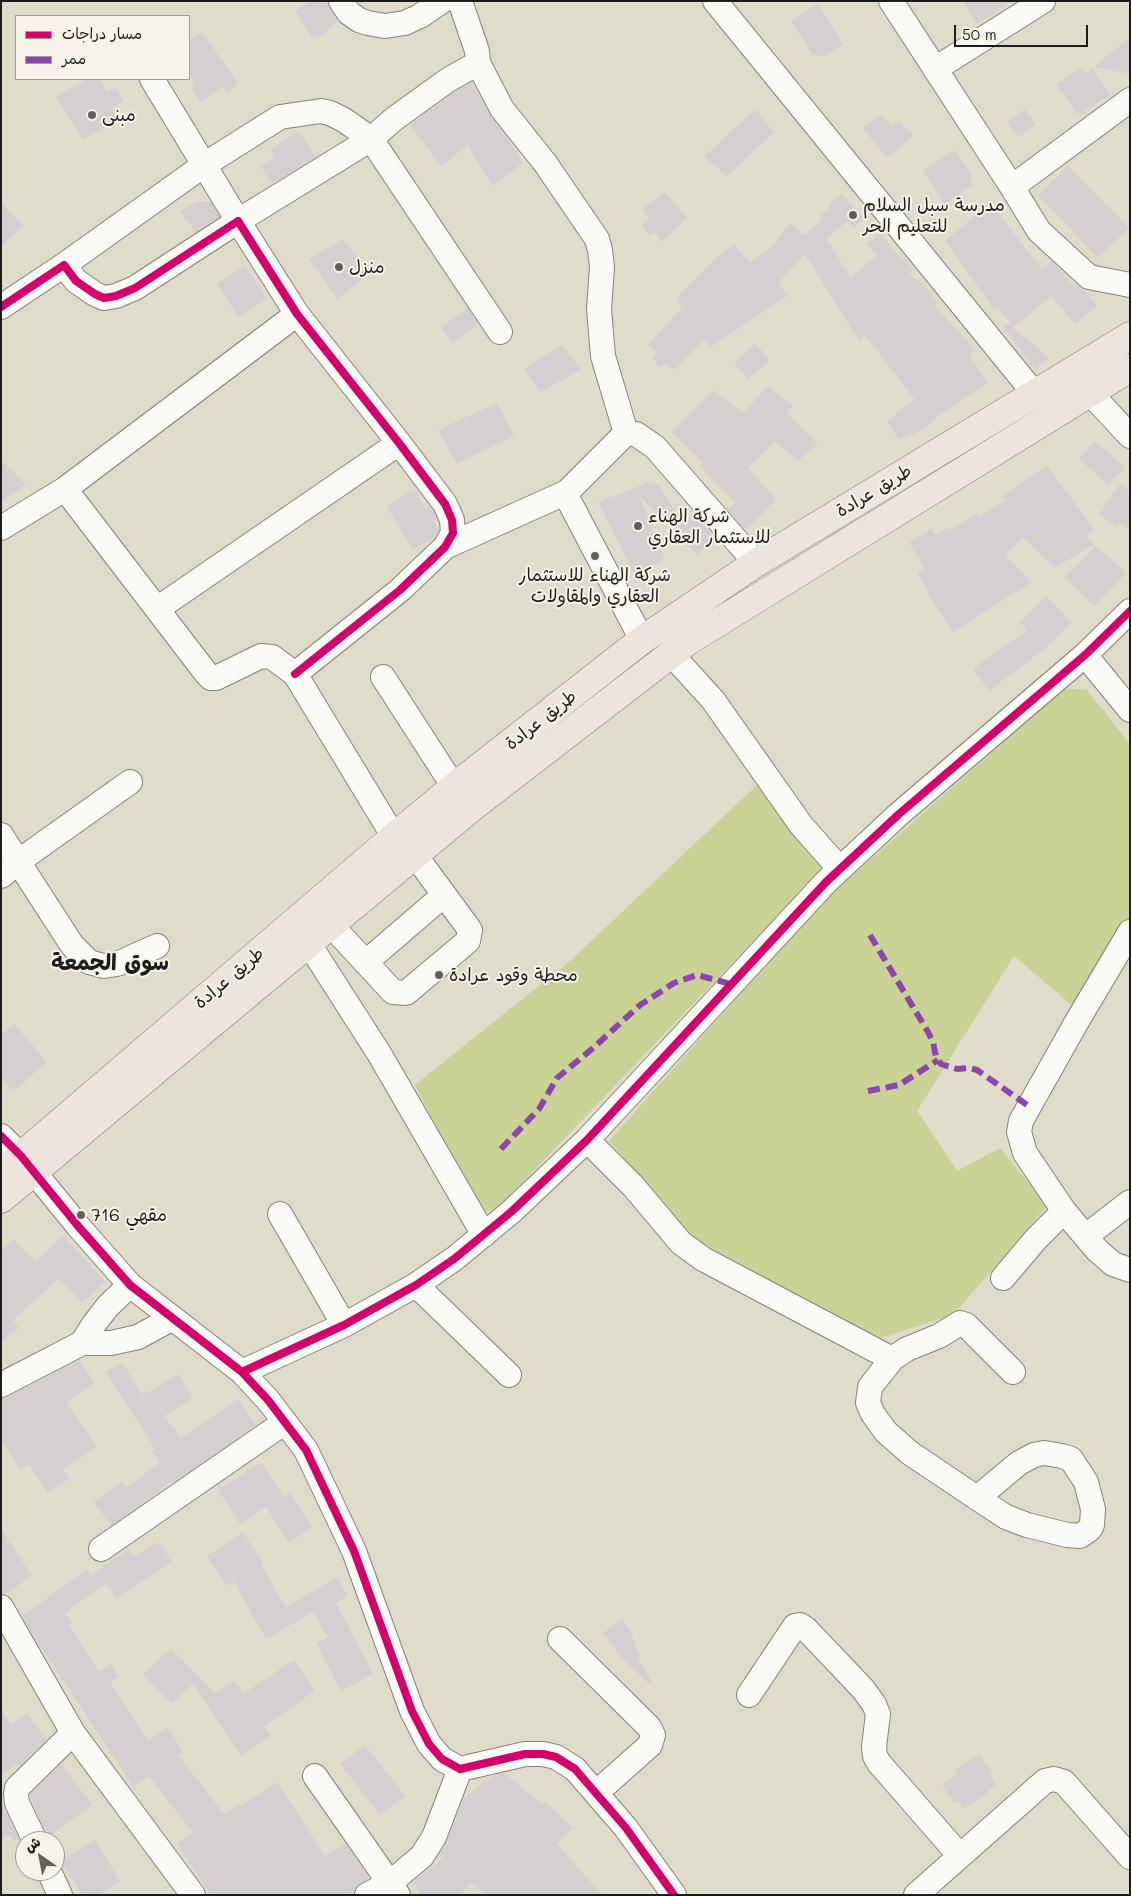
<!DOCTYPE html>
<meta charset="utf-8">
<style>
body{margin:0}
#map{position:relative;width:1131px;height:1896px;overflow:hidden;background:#dfdcca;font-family:Mali,"Playpen Sans Arabic",sans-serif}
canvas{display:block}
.frame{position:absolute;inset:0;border:2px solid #1c1c1c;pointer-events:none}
.legend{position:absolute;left:15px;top:15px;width:175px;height:65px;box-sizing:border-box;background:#f7f3e8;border:1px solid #9f9d96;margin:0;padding:6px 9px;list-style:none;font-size:15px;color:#1c1c1c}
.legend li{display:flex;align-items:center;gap:10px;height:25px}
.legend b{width:25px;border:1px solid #9f9d96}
.north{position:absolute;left:15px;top:1831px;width:50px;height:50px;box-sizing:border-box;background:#f7f3e8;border:1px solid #9f9d96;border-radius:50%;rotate:327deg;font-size:14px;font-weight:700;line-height:20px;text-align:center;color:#1c1c1c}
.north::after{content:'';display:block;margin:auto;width:18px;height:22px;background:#605f59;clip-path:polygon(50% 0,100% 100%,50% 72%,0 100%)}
.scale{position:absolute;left:954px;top:25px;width:134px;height:22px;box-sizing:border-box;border:2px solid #1c1c1c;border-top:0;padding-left:6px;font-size:15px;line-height:18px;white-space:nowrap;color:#1c1c1c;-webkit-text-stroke:4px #f7f3e8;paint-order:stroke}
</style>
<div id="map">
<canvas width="1131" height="1896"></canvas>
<div class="frame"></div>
<ul class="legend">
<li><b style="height:6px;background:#d6006c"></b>مسار دراجات</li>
<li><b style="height:6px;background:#8e44ad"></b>ممر</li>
</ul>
<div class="north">ش</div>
<div class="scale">50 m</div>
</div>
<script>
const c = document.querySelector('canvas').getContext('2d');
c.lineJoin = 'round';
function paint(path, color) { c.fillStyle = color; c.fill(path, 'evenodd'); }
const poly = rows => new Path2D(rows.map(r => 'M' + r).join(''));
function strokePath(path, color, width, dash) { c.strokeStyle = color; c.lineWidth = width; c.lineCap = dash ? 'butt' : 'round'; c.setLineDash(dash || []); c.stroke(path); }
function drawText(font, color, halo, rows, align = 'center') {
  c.font = font + ' Mali,"Playpen Sans Arabic",sans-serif'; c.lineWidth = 4; c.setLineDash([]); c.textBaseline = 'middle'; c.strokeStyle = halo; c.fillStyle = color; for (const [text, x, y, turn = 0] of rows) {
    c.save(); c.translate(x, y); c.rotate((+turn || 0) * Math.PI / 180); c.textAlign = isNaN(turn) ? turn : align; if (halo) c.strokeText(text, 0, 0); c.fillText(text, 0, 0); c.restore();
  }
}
const green = poly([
 [1064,689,1086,689,1130,744,1130,919,1075,1008,1014,956,917,1111,957,1171,1000,1148,1047,1206,953,1315,876,1339,695,1239,609,1141,820,904],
 [757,785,827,864,494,1212,476,1210,415,1085,570,961]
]);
const building = poly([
 [311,1,326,1,338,21,321,36,312,37,295,11],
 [963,1,1013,1,976,24],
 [818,4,843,44,824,57,812,54,791,21],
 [202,32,238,83,227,93,222,87,200,102,192,88,196,84,189,74,189,41],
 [1130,37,1130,74,1094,67],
 [1081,68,1085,74,1092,68,1110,95,1080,114,1079,113,1077,114,1056,84],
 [87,79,100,79,107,91,116,88,124,101,112,109,119,120,83,139,56,97],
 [472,82,490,116,505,134,523,163,492,186,468,145,441,166,410,125,455,92],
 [755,109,774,132,727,176,704,157],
 [1025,109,1036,125,1018,137,1007,122],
 [881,115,891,126,899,121,914,135,887,158,862,127],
 [299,131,315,157,272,184,261,167,274,158,270,150],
 [955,150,973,177,969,179,973,185,944,204,923,171],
 [1068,166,1129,228,1098,258,1038,195],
 [664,192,687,217,662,242,656,232,650,236,641,226,649,219,643,209],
 [842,194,864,219,853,228,847,221,826,239,851,277,877,255,867,244,880,233,901,259,903,257,914,270,909,274,921,283,937,302,934,305,976,350,969,354,988,383,932,420,933,422,912,435,911,433,899,440,887,421,897,415,896,412,915,400,865,335,859,341,805,254,778,283,787,296,711,347,704,339,675,370,666,364,659,368,653,358,657,352,648,345,682,308,676,298,718,257,734,244,750,263,771,248,790,223,805,235,823,219,820,216,830,208,828,205],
 [210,201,219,217,196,232,180,211,197,202],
 [1,203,24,226,1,246],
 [990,203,1042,269,1052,261,1075,288,1078,286,1083,289,1097,306,1075,324,1052,296,1013,327,998,307,994,309,945,241],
 [343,239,369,273,338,299,309,260],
 [245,265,267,298,239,318,217,284],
 [468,309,478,324,452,343,441,327],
 [1008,323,1049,358,1035,369,1003,327],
 [755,343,770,360,748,379,734,363],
 [562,345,581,370,540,392,524,369],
 [768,386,793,406,787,413,818,443,798,461,775,441,748,468,776,499,746,530,728,510,735,502,699,466,703,463,671,432,713,390,743,413],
 [497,403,514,436,457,464,438,430],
 [1095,441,1125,467,1108,485,1079,459],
 [1,460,26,485,1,502],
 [1047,465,1094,530,1085,536,1094,544,1055,568,1023,537,1005,555,1032,582,953,632,926,592,928,590,917,573,925,568,909,543,931,529,936,536,948,527,951,530,978,513,980,517,1005,500,1002,497],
 [647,483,659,485,682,522,694,513,715,537,697,555,639,495,664,559,635,575,598,502],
 [1120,484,1130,491,1130,530,1119,523,1116,526,1099,515],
 [414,489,425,508,430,506,433,511,437,520,434,522,439,530,436,536,413,550,387,507],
 [1096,546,1126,573,1094,606,1064,577],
 [1046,596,1072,622,1044,649,989,691,973,669,1027,630,1019,622],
 [14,1024,47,1062,13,1091,1,1077,1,1035],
 [63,1236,105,1281,82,1303,59,1278,13,1320,19,1328,1,1341,1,1250,14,1239,35,1262],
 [79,1360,94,1383,66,1402,97,1447,63,1470,69,1479,48,1493,29,1464,20,1469,1,1440,1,1399,7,1397],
 [122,1362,142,1394,147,1390,148,1393,178,1374,193,1398,164,1416,181,1438,238,1399,256,1425,175,1482,173,1480,111,1526,94,1501,123,1482,126,1488,160,1462,152,1451,155,1449,106,1372],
 [261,1462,284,1497,290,1493,312,1527,289,1543,266,1507,240,1524,218,1490],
 [1,1529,32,1576,5,1594,1,1593],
 [243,1532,263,1563,261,1564,286,1608,337,1577,348,1596,336,1603,373,1674,341,1691,316,1643,328,1637,313,1612,266,1639,234,1582,227,1586,207,1556],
 [159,1542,172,1562,116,1598,106,1583,65,1613,72,1623,69,1625,99,1672,111,1664,119,1676,110,1682,148,1741,168,1728,184,1753,179,1756,223,1813,225,1814,239,1804,240,1806,277,1782,325,1856,346,1844,369,1879,360,1883,355,1890,347,1895,211,1895,177,1843,193,1833,149,1776,133,1786,40,1645,39,1646,22,1616,87,1570,91,1575,128,1550,133,1557],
 [622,1619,633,1634,630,1637,637,1643,634,1645,640,1656,638,1658,652,1682,649,1684,619,1655,603,1633],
 [171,1648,215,1694,234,1681,243,1694,294,1660,315,1691,264,1726,271,1736,241,1756,193,1684,171,1704,143,1674],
 [1,1710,11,1724,27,1713,46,1740,20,1766,18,1763,1,1775],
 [365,1745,405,1796,380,1815,340,1764],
 [979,1754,993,1774,990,1776,996,1785,988,1790,989,1792,963,1809,957,1801,954,1803,942,1785,957,1775,954,1771],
 [61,1764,92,1805,50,1836,42,1824,30,1795],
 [504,1773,542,1804,545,1802,573,1828,557,1844,602,1895,487,1895,471,1882,460,1895,421,1895,414,1882,443,1858,439,1855,450,1840,448,1838,464,1798,492,1776],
 [4,1807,19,1839,14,1842,10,1835,1,1840,1,1808],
 [95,1840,120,1881,98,1895,82,1895,61,1861]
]);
const minor = poly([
 [341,1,349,13,359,20,368,23,385,26,405,23,420,16,442,1],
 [715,1,1034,393],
 [891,1,1012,187,1039,231,1089,277,1130,285],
 [478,63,502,109,545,163,597,239,600,250,602,267,599,309,603,356,626,433,567,492,568,499,642,640],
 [935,69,1043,1],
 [152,79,238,221,371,139,394,119,448,80,478,63,477,51,460,1],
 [1012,187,1130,100],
 [64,265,204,165,280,117,321,111,330,113,344,120,371,139,500,332],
 [1,307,64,265,76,281,95,294,104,298,116,296,135,288,238,221,297,314,399,443,445,504,452,520,453,533,445,547,400,590,295,674],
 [1090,393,1130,436],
 [626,433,636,434,655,447,756,563],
 [65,489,206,673,211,678,216,678,261,656,272,657,295,674,394,837],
 [1,528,65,489,297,314],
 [445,547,567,492],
 [157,609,399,443],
 [671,654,713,700,801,825,840,869],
 [1085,655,1130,710],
 [383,677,454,787],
 [1,835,72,945,89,962,104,966,117,964,157,946],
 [1,876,19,861,130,782],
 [331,925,393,992,406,993,468,941,470,930,415,855],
 [1130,932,1076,1023,1021,1121,1019,1132,1025,1153,1064,1211,1097,1250,1113,1264,1130,1270],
 [309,944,380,1055,484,1235],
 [366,962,444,895],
 [1,1136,21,1156,78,1226,130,1285,242,1372,268,1400,306,1450,354,1551,412,1711,429,1744,442,1759,460,1769,525,1754,543,1754,556,1757,575,1769,626,1828,674,1895],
 [587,1140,633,1186,681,1243,703,1259,892,1359],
 [280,1214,344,1325],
 [1086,1236,1130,1202],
 [1003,1278,1036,1239,1064,1211],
 [416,1285,509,1375],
 [82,1343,94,1324,108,1306,130,1285],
 [242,1372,344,1325,416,1285,454,1259,511,1212,587,1140,826,882,899,814,1085,655,1130,611],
 [1,1385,82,1343,111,1343,138,1337,171,1319],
 [977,1498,1019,1463,1034,1455,1044,1453,1062,1456,1071,1459,1086,1482,1093,1509,1092,1525,1090,1529,1080,1536,1067,1535,1027,1525,1006,1517,977,1498,910,1453,886,1432,873,1414,868,1403,870,1387,892,1359,907,1349,939,1336,960,1323,966,1325,1013,1372],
 [101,1549,285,1422],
 [1,1607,73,1733,193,1895],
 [560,1639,649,1727,653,1735,650,1745,596,1793],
 [749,1695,795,1626,800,1625,806,1629,863,1689,874,1704,878,1714,874,1747,875,1756,879,1763,960,1856],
 [315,1776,398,1895],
 [35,1841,17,1803,16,1794,17,1788,73,1733],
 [49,1871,60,1895],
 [367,1895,390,1883,422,1856,434,1837,460,1769],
 [916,1895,1045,1781,1054,1779,1064,1782,1130,1857]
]);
const major = poly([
 [1,1173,394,837,454,787,642,640,756,563,1130,336],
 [1,1199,470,809,688,641,1130,368]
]);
const quiet = poly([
 [870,935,928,1032,933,1042,936,1057,941,1064,957,1069,970,1068,977,1070,1030,1107],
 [868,1091,899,1085,938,1060],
 [501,1149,539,1109,557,1078,592,1049,640,1005,674,983,697,975,731,984]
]);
const cycleway = poly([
 [1,307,64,265,76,281,95,294,104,298,116,296,135,288,238,221,297,314,399,443,445,504,452,520,453,533,445,547,400,590,295,674],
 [1,1136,21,1156,78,1226,130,1285,242,1372,268,1400,306,1450,354,1551,412,1711,429,1744,442,1759,460,1769,525,1754,543,1754,556,1757,575,1769,626,1828,674,1895],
 [242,1372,344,1325,416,1285,454,1259,511,1212,587,1140,826,882,899,814,1085,655,1130,611]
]);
const markers = [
 [92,115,5,"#605f59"],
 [853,215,5,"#605f59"],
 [339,267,5,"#605f59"],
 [638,526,5,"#605f59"],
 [595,556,5,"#605f59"],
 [439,975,5,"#605f59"],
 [81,1215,5,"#605f59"]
];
const poiNames = [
 ["مبنى",102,115],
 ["مدرسة سبل السلام",863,205],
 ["للتعليم الحر",863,226],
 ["منزل",349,267],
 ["شركة الهناء",648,516],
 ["للاستثمار العقاري",648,537],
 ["شركة الهناء للاستثمار",595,575,"center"],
 ["العقاري والمقاولات",595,596,"center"],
 ["محطة وقود عرادة",449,975],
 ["مقهي 716",91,1215]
];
const streetNames = [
 ["طريق عرادة",874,491,-31],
 ["طريق عرادة",541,720,-38],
 ["طريق عرادة",229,978,-40]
];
const districtNames = [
 ["سوق الجمعة",110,963]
];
paint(green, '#cbd296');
paint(building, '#d5cfd1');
strokePath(minor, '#848279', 26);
strokePath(major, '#848279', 29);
strokePath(minor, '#fafaf7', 24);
strokePath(major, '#ede4dd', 28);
strokePath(quiet, '#8e44ad', 6, [12, 6]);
strokePath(cycleway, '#d6006c', 8);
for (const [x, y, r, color] of markers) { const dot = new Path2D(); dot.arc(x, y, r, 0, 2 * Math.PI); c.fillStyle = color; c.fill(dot); strokePath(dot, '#f7f3e8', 2); }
drawText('18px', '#1c1c1c', '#f7f3e8', poiNames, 'left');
drawText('18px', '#1c1c1c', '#f7f3e8', streetNames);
drawText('bold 22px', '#1c1c1c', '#f7f3e8', districtNames);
</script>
